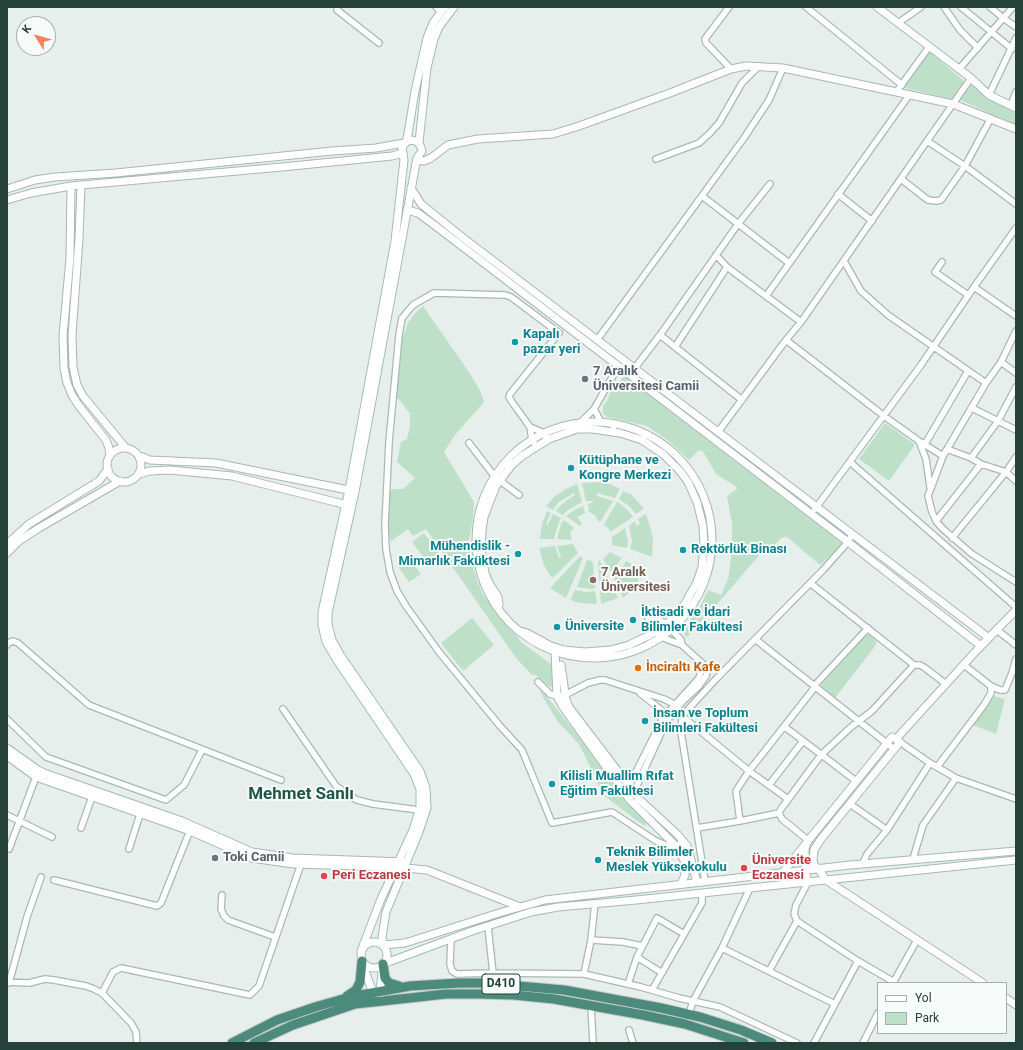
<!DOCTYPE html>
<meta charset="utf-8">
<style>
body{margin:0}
#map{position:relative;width:1023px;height:1050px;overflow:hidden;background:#e6efeb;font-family:Roboto,sans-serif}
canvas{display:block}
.frame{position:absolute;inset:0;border:8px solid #24423a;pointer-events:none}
.legend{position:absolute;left:877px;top:982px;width:130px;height:52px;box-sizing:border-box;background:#f7fbf9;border:1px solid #a3b1ad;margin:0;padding:5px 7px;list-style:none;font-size:12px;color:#24423a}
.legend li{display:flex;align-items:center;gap:8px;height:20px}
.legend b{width:20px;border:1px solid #a3b1ad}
.north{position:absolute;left:16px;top:16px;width:40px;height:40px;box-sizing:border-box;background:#f7fbf9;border:1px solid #a3b1ad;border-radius:50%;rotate:307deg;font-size:11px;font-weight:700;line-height:16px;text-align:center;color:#24423a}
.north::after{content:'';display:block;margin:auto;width:14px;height:18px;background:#f4845f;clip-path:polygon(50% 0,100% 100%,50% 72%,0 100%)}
</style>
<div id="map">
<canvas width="1023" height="1050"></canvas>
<div class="frame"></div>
<ul class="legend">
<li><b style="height:5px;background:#fff"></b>Yol</li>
<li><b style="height:11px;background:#bfe0c8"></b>Park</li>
</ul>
<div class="north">K</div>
</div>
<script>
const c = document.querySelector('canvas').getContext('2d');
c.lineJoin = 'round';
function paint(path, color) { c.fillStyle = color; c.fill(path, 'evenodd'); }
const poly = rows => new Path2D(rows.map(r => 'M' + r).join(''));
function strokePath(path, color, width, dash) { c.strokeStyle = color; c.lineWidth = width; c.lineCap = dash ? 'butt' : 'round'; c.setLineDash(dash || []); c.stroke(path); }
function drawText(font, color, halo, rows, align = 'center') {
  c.font = font + ' Roboto,sans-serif'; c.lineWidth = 4; c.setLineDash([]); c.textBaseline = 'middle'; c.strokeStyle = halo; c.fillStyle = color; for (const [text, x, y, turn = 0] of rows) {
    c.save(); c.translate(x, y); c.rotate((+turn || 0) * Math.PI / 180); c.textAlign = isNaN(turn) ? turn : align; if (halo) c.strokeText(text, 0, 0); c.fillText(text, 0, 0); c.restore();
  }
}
const green = poly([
 [928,53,931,53,963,80,963,83,954,96,950,99,905,88,910,78],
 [971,85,1016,114,1016,125,960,100,969,86],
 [423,306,471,375,481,393,484,402,455,435,444,452,474,502,473,518,469,540,470,560,483,595,504,618,521,642,552,665,553,688,548,686,536,675,532,675,516,658,426,529,413,536,408,529,391,541,382,514,386,493,394,489,403,489,415,478,397,462,401,442,407,439,410,426,410,414,400,400,393,395,399,346,408,323,416,312],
 [624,376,841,542,841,547,820,565,787,537,781,538,772,548,767,546,719,602,688,636,687,637,682,632,682,630,699,609,708,590,721,595,728,579,732,551,732,524,727,496,738,488,716,474,702,450,698,451,689,460,670,442,647,426,607,417,605,416,603,412,603,406,607,401,614,383,615,381,620,381],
 [885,423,914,444,914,446,889,481,859,459],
 [597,482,610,484,620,489,615,498,597,493,597,496,613,501,600,522,598,521,595,515,589,512,588,504,592,503,593,501,586,501,582,483],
 [577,484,582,502,567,511,563,515,556,511,557,509,566,501,575,495,574,493,559,502,553,510,546,506,555,496,566,489],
 [623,491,632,495,644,509,636,514,629,506,619,499],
 [617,502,627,509,633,517,610,532,609,529,604,524],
 [583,506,585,513,577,517,582,524,580,526,566,516,574,510],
 [547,511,551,513,546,524,548,525,553,514,561,518,558,525,554,539,540,539,542,524],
 [646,514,653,537,652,557,630,549,632,541,629,526,635,521,636,526,640,524,638,519],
 [564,520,574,528,570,533,572,540,557,539,561,524],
 [625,528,628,542,627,548,612,545,612,537],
 [424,533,441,556,429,564,412,542],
 [573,544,578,553,554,577,551,577,544,565,539,548,555,546,559,558,561,557,557,546],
 [610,552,622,558,611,572,603,559],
 [580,556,583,558,566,598,550,588],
 [408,557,421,574,409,582,397,565],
 [587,560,592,561,593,563,595,589,591,589,577,587],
 [598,561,600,561,618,598,601,604],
 [626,561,646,572,643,577,641,576,638,578,639,584,636,587,623,598,613,576,622,568],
 [575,590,586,592,595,591,597,604,580,603,570,600],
 [472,618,494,645,463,671,441,643],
 [867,634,875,639,876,642,876,645,835,698,820,686],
 [537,684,587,747,623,799,646,822,646,826,640,823,602,794,593,772,579,744,558,722,544,699],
 [994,696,1005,699,996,734,973,725]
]);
const minor = poly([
 [337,7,337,10,379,43],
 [436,7,441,13],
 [729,7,705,39,706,43,710,47,731,69],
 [806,7,902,85],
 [944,7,960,30,978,48],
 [961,7,1012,49],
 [990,7,1003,18,1016,27],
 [898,23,921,7],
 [959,69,1013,7],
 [897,91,929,47],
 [989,95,1016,38],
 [1011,105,1016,92],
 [927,141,965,166,1016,204],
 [656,159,699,143,710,133,719,123,742,83,759,66],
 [901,179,928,200,936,201,941,200,965,166,991,118],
 [838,194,872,221],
 [702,196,789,263],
 [716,255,727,267,801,322],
 [844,261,861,291,888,315,986,383],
 [942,262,935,272,968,295],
 [974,287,1016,316],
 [766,296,910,94],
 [1016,331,1001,362,986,383,943,456,928,496,932,512,936,521,943,529,972,554,1016,582],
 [660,335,742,400],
 [597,340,744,138,769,100,783,68],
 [786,340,884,416,919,441,943,456],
 [675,347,727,267],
 [1001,362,1016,373],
 [634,369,660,335,738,224,770,184],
 [972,408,1016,430],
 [594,409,614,374,623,368,626,362],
 [582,421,594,409,601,422],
 [530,427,512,402,509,397,510,394,559,333,511,297,505,295,434,293,413,305,402,318,399,335,389,442,385,525,386,549,390,572,397,591,406,606,439,652,500,726,522,750,552,823,612,812,656,841,666,845,675,846,684,842],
 [613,432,614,424],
 [718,432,786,340,801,322,971,78],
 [919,441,926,459,930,487],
 [469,443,495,477,519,495],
 [925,444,968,371],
 [536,446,532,440,530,427,544,433,547,439],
 [947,449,971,458,981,464,1006,472,1016,481],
 [971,458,998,421,1016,387],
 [850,462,1016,607],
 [815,509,921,365,974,287,1016,228],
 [936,521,981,464],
 [952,538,1006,472,1016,457],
 [810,583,914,665],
 [645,612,666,624,681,640,682,645,661,637,655,632,645,612],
 [997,630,1016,645],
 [755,639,894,749],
 [7,645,8,643,13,641,18,643,89,705,281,780],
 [538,682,550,694,557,696,565,695,588,683,600,680,605,680,664,699,674,704],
 [814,686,868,628],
 [991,686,1000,690,1005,690,1012,673,1016,659],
 [640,693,666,714],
 [283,709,336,786,349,795,357,800,373,804,419,810],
 [682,716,749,771,736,791,740,821,697,828],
 [7,719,46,757,166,800,184,785,202,750],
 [785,727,856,781],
 [897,740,930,763,956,778,1016,799],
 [937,767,984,705,991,693,991,686,964,665],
 [769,785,803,741],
 [625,792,629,786,663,718,699,678,701,671,699,661],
 [629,799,634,792,666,722,683,701,699,686,706,676,707,672,704,665,682,645],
 [788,799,749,771,815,687],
 [850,804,887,830],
 [7,815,52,837],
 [740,821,779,813],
 [81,828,93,794],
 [809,841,782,819,779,813,781,809,821,755,851,727,872,711,914,665,920,665,925,668,946,684],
 [9,849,37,774],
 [129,849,141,811],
 [913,859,923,825,956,778],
 [863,863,867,854,887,830,930,763],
 [54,880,157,906,161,903,191,828],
 [705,881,681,732,682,716,716,679,823,570,848,542,852,534],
 [808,882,796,905,794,914,797,921,858,961,894,982],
 [222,895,221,909,224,916,228,920,275,937],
 [488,927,493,973],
 [451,939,450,964,452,971,457,974,493,973,584,974,641,987,679,998,720,1007,797,1043],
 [591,940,623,942,642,946],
 [722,948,835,1004],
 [637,957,662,973],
 [769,971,797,921],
 [584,974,591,940,595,903],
 [7,982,29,983,45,979,54,980,86,986,94,989,102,993,131,1023,136,1032,137,1043],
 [9,983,27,917,41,877],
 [893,983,917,940],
 [628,984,637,957,657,918,684,934],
 [652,990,702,903,702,893],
 [102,993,113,972,121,968,250,995,259,986,301,864],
 [591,1006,593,1043],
 [689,1014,693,1001,722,948,750,888],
 [629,1030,633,1043],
 [814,1043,858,961],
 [863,1043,878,1013]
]);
const tertiary = poly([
 [877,7,971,78,989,95,1016,108],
 [417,160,424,161,431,158,448,145,478,139,553,134,579,126,670,93,731,69,746,66,783,68,953,104,1016,129],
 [81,185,79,239,72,335,73,367,77,385,83,396,125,447],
 [71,186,70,258,63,336,64,368,67,383,72,395,79,406,106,440,109,448,110,456],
 [411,188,421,204,462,237,989,638],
 [7,189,35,180,55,177,116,173,332,151,376,148,404,143],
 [7,200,31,193,71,186,282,167,392,156,403,153],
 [407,210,418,213,433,224,848,542,981,646],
 '476 540a118 118 0 1 1 236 0a118 118 0 1 1-236 0Z',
 '107 465a17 17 0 1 1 34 0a17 17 0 1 1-34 0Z',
 [140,456,150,460,216,463,353,491],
 [139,474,150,471,170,470,232,476,351,506],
 [7,544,29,524,99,481,108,469],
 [7,553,19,541,39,528,120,481],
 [499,605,498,597,489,583,485,573,481,551,482,530,484,517,496,486,511,466,522,456,549,439,577,429,592,429,620,433,642,440,663,454,680,471,688,482,697,502,703,526,704,545,702,567,697,582,686,602,677,615,661,628,650,635,629,645,611,650,585,652,564,650,551,646,527,633,520,631],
 [555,652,557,696,563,707,629,799,672,842,679,852,684,860,685,870,685,875,681,884],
 [561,665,566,700,569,707,639,799,678,835,687,846,697,882],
 [896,739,977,650,1016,610],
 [7,748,38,770,44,773,182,821,252,852,293,858,406,862],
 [7,756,36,777,190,831,251,858,293,864,395,867,427,870,520,907],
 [806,846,805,849,805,870,808,882],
 [818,868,826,880,983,983],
 [815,869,813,859,814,850,821,839,900,742],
 [783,872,892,737],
 [1006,998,1016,1005]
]);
const secondary = poly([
 [406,142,411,140,416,141,420,145,422,151,417,158,355,492,328,613,328,624,332,640,341,656,420,771,426,788,427,808,419,832,386,912,382,937,383,945,405,943,499,913,545,900,850,865,1016,851],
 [419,142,427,68,434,39,439,27,454,7],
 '361 955a13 13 0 1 1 26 0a13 13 0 1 1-26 0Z',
 [361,951,381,899,413,830,420,807,420,789,414,774,336,659,326,642,322,625,322,612,349,490,395,241,404,160,402,148,406,142,408,134,415,91,427,38,433,23,445,7],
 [363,965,373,993,374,1002],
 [380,997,380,991,383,964,472,931,531,912,558,907,636,900,1016,860]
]);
const trunk = poly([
 [383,964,385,978,389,983,399,986],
 [347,996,356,990,360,982,362,961],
 [232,1043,277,1020,315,1007,350,997,410,986,459,983,485,983,564,990,661,1008,700,1017,741,1030,772,1043],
 [254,1043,293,1025,355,1004,446,994,479,994,514,995,554,999,643,1015,685,1024,744,1043]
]);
const markers = [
 [515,342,4,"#0f9aa8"],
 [585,379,4,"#6b7280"],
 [571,468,4,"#0f9aa8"],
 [683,550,4,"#0f9aa8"],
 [518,554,4,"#0f9aa8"],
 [593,580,4,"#8d6e63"],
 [633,620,4,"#0f9aa8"],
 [557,627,4,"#0f9aa8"],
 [638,668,4,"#e8710a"],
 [645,721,4,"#0f9aa8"],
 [552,784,4,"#0f9aa8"],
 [215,858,4,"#6b7280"],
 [598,860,4,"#0f9aa8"],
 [744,868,4,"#e0444e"],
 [324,876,4,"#e0444e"]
];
const shields = [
 [501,984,38]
];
const shieldNames = [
 ["D410",501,984]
];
const cultureNames = [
 ["Kapalı",523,335],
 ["pazar yeri",523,350],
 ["Kütüphane ve",579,461],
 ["Kongre Merkezi",579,476],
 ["Mühendislik -",510,547,"right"],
 ["Mimarlık Faküktesi",510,562,"right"],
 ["Rektörlük Binası",691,550],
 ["İktisadi ve İdari",641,613],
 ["Bilimler Fakültesi",641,628],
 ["Üniversite",565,627],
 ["İnsan ve Toplum",653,714],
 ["Bilimleri Fakültesi",653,729],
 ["Kilisli Muallim Rıfat",560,777],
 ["Eğitim Fakültesi",560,792],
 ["Teknik Bilimler",606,853],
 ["Meslek Yüksekokulu",606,868]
];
const worshipNames = [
 ["7 Aralık",593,372],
 ["Üniversitesi Camii",593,387],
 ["Toki Camii",223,858]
];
const educationNames = [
 ["7 Aralık",601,573],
 ["Üniversitesi",601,588]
];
const foodNames = [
 ["İnciraltı Kafe",646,668]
];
const healthNames = [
 ["Üniversite",752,861],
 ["Eczanesi",752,876],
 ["Peri Eczanesi",332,876]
];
const districtNames = [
 ["Mehmet Sanlı",301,795]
];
paint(green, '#bfe0c8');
strokePath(minor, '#a8b8b2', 8);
strokePath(tertiary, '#a8b8b2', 9);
strokePath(secondary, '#a4bbb3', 9);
strokePath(trunk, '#c2cac8', 11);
strokePath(minor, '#fff', 5.5);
strokePath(tertiary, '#fff', 7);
strokePath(secondary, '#fff', 7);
strokePath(trunk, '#4c8a7c', 9);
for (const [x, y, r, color] of markers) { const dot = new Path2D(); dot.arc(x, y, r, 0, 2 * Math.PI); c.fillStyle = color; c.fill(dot); strokePath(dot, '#f7fbf9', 1.5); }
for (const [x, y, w] of shields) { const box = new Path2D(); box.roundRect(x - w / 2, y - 10, w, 20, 3); c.fillStyle = '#f7fbf9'; c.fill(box); strokePath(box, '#24423a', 1); }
drawText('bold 12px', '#24423a', null, shieldNames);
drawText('bold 13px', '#0d838f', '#f7fbf9', cultureNames, 'left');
drawText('bold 13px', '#5b616d', '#f7fbf9', worshipNames, 'left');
drawText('bold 13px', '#785e54', '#f7fbf9', educationNames, 'left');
drawText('bold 13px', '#c56008', '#f7fbf9', foodNames, 'left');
drawText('bold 13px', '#be3a42', '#f7fbf9', healthNames, 'left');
drawText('bold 17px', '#1f5548', '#f7fbf9', districtNames);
</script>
